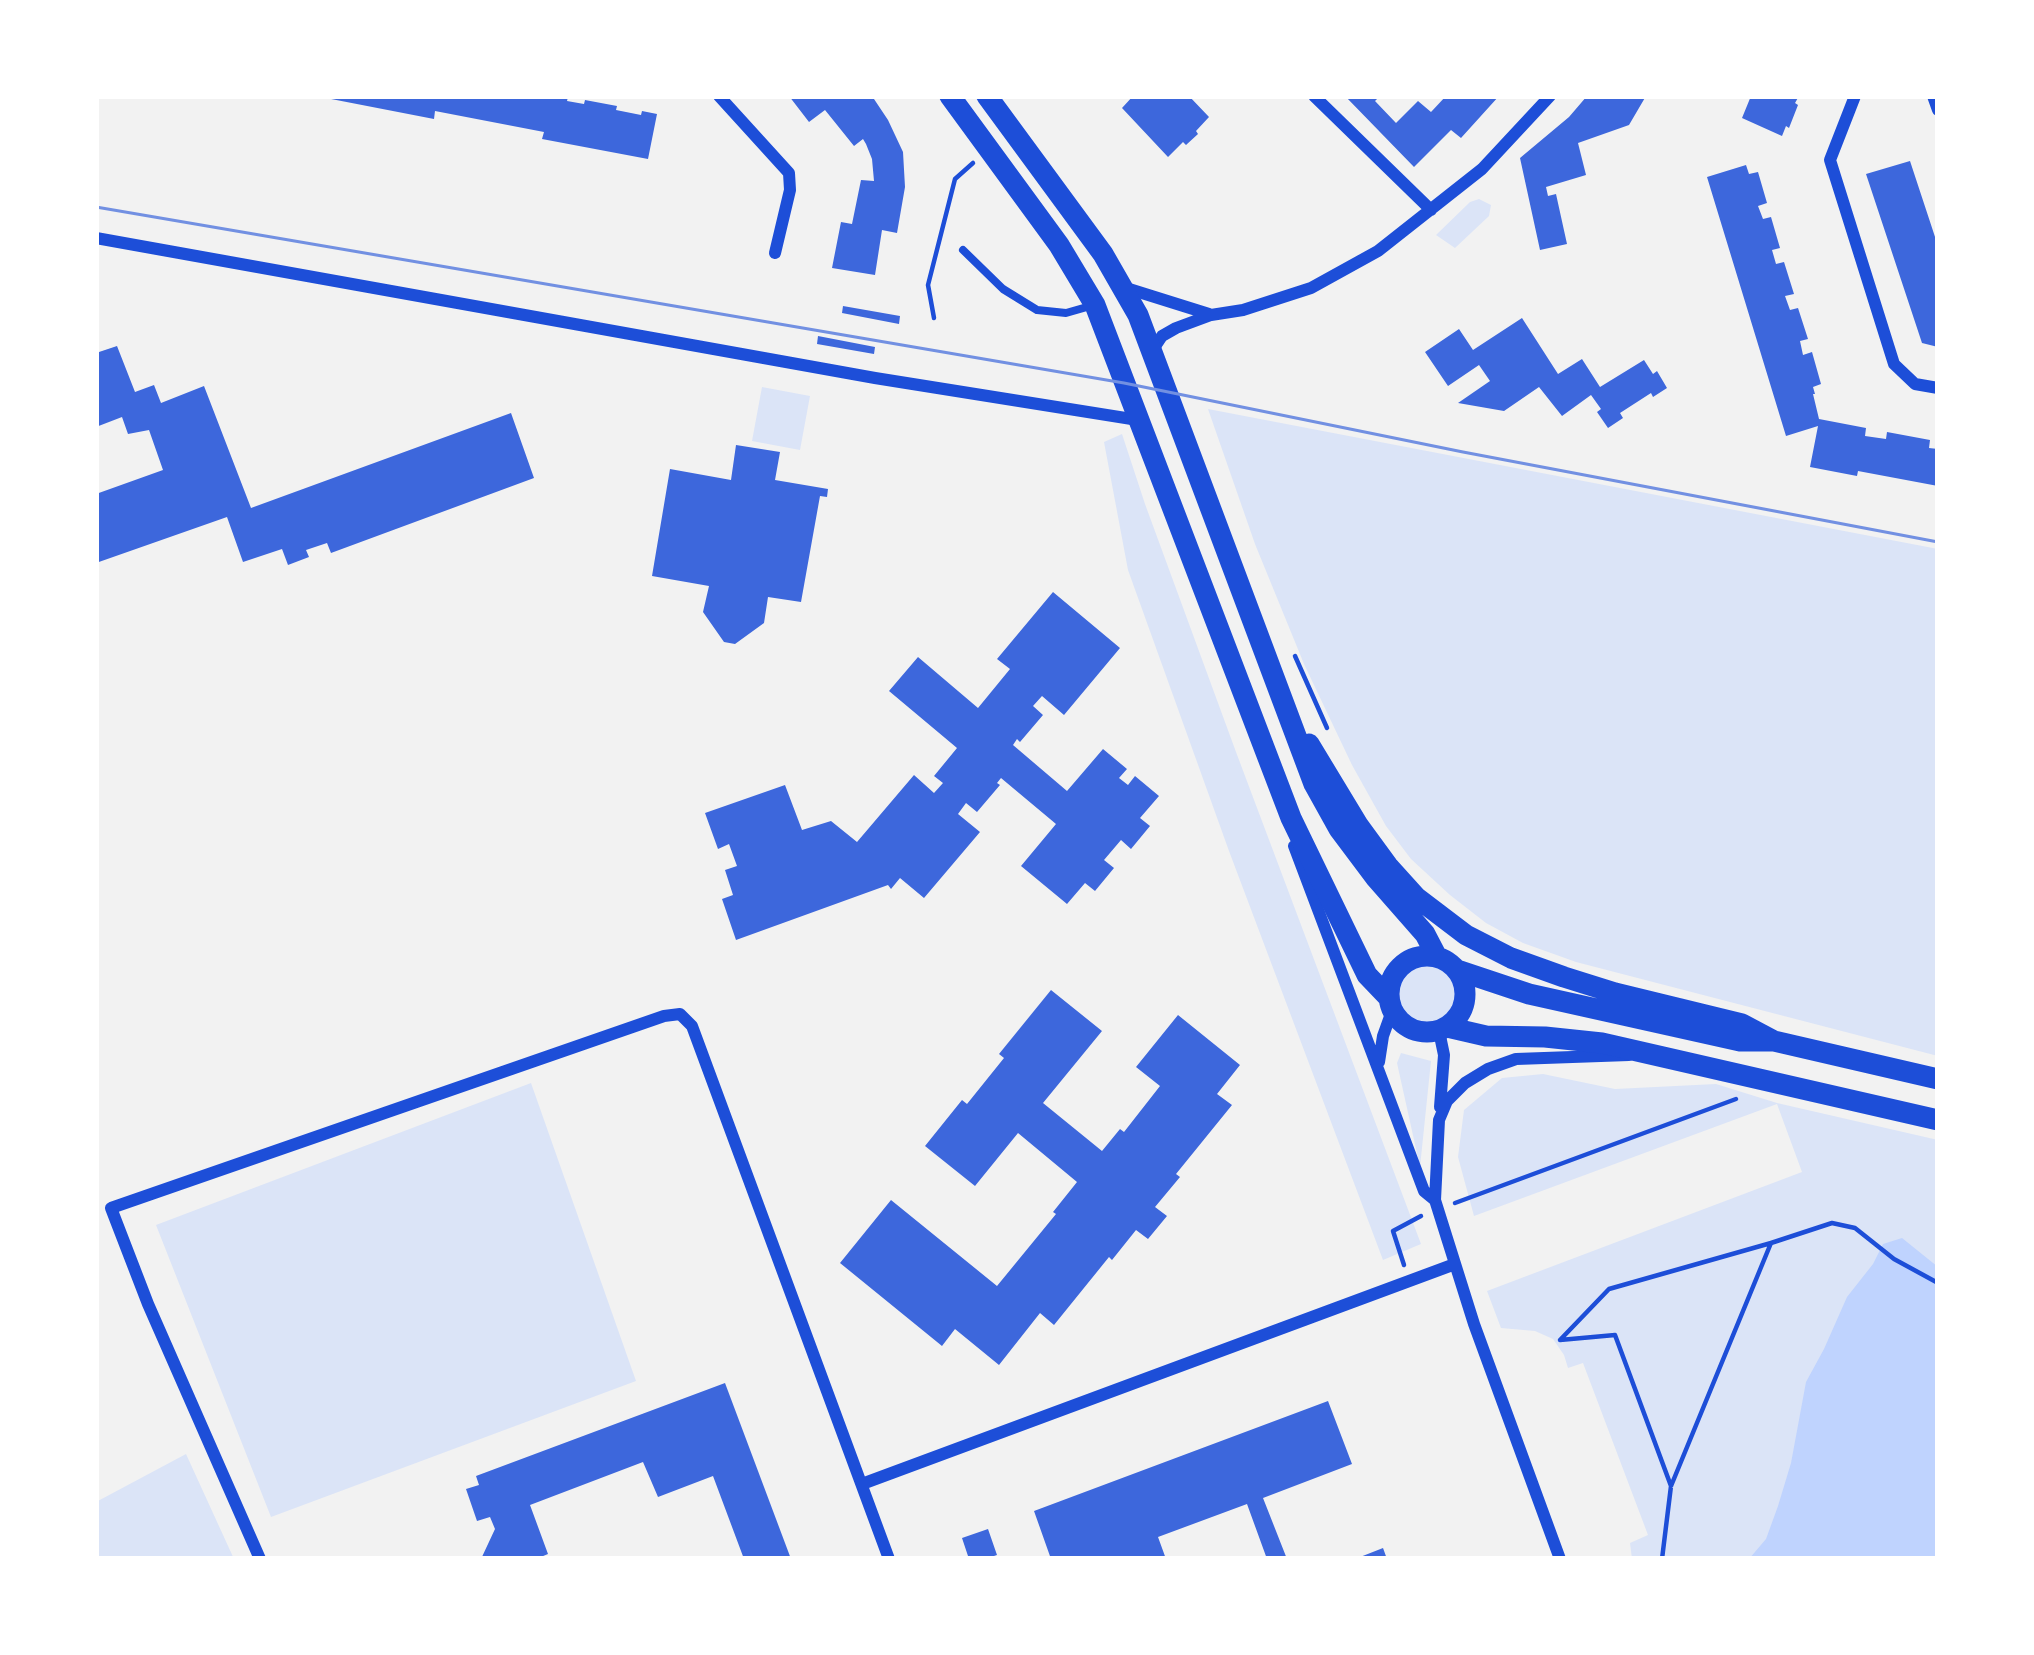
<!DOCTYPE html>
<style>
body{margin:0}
#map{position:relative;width:2034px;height:1655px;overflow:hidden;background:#f2f2f2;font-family:"Varela Round",sans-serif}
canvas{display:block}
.frame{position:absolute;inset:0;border:99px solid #fff;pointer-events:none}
</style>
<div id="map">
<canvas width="2034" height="1655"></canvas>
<div class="frame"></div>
</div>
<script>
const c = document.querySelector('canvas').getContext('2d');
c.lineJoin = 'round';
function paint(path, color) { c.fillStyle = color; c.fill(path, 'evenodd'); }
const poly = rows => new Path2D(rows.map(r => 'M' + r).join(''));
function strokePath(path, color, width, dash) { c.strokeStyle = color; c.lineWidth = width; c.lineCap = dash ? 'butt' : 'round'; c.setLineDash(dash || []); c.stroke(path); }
const green = poly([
 [1479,199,1491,205,1489,216,1455,248,1436,235,1470,202],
 [762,387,810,396,800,450,752,441],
 [1208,409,1938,549,1938,1056,1576,962,1523,943,1486,923,1450,895,1411,859,1386,826,1352,765,1304,664,1255,544],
 [1122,434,1145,504,1236,752,1421,1244,1383,1260,1229,851,1128,570,1104,442],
 '1390 994a37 37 0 1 1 74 0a37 37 0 1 1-74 0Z',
 [1401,1053,1431,1061,1420,1167,1397,1063],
 [1543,1074,1615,1089,1716,1084,1777,1103,1938,1140,1938,1559,1632,1559,1630,1543,1648,1535,1583,1363,1568,1368,1564,1355,1553,1339,1535,1331,1501,1328,1487,1291,1802,1172,1777,1104,1474,1216,1458,1157,1464,1110,1502,1078],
 [531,1083,636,1381,271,1517,156,1225],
 [186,1454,234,1559,96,1559,96,1502]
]);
const water = poly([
 [1902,1238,1938,1267,1938,1559,1749,1559,1766,1539,1778,1506,1791,1463,1806,1382,1824,1349,1847,1297,1873,1264,1883,1244]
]);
const building = poly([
 [326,96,562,96,568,97,567,101,584,104,585,100,617,106,616,110,641,115,642,111,657,114,648,159,542,139,544,132,435,111,434,119,326,98],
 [789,96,872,96,888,120,903,152,905,187,897,233,882,230,875,275,832,268,841,222,852,224,861,180,874,181,872,159,866,144,863,139,854,146,825,110,809,122],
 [1133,96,1189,96,1209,117,1196,131,1198,134,1186,145,1183,142,1168,157,1122,108],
 [1345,96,1380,96,1375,101,1396,123,1418,101,1431,112,1446,96,1499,96,1461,138,1451,130,1414,167],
 [1587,96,1646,96,1629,125,1578,143,1586,175,1546,187,1548,196,1556,194,1567,244,1540,250,1520,158,1569,117],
 [1751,96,1799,96,1795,103,1798,105,1789,128,1786,126,1782,136,1742,118],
 [1910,161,1938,246,1938,347,1922,343,1866,174],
 [1746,165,1749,174,1758,172,1767,203,1758,206,1763,219,1771,217,1780,248,1772,250,1776,264,1784,262,1794,294,1785,296,1790,310,1798,308,1808,339,1800,341,1803,355,1812,352,1821,384,1813,387,1815,394,1813,394,1819,419,1866,428,1865,436,1886,439,1887,432,1930,440,1929,448,1938,449,1938,486,1858,471,1857,476,1810,467,1818,426,1786,436,1707,177],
 [843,306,900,316,899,324,842,313],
 [1522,318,1558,374,1582,359,1600,387,1644,360,1653,374,1657,371,1667,388,1653,397,1651,393,1620,413,1623,418,1608,428,1597,412,1601,409,1591,395,1562,416,1539,387,1504,411,1458,403,1490,381,1479,365,1448,386,1425,352,1459,329,1473,350],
 [818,336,875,347,874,354,817,344],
 [117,346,135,392,154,385,161,403,204,386,251,508,511,413,534,478,331,553,327,543,306,550,309,557,288,565,282,549,243,562,227,517,96,563,96,494,163,470,149,430,128,434,122,417,96,427,96,353],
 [736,445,780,452,775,480,828,489,827,497,820,496,801,602,768,597,764,623,735,644,724,642,703,612,709,586,652,576,670,469,731,480],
 [1053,592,1120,648,1064,715,1042,696,1033,706,1043,715,1020,742,1017,739,1013,745,1067,791,1103,749,1127,769,1119,778,1128,785,1135,776,1159,796,1140,818,1150,826,1131,849,1121,840,1104,860,1114,868,1095,891,1085,883,1067,904,1021,866,1056,824,1001,778,997,783,1000,785,977,812,966,803,958,814,980,832,924,898,900,878,891,889,888,885,736,940,722,899,733,895,725,870,737,866,729,844,718,849,705,813,785,785,802,830,831,821,857,842,914,775,934,793,943,783,934,776,957,748,889,691,918,657,978,708,1010,669,997,659],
 [1051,990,1102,1031,1043,1103,1102,1151,1120,1129,1124,1132,1160,1086,1136,1067,1178,1015,1240,1065,1217,1094,1232,1105,1176,1174,1180,1177,1155,1207,1167,1216,1148,1239,1136,1230,1112,1260,1109,1257,1054,1325,1040,1313,999,1365,955,1329,942,1346,840,1263,891,1200,997,1286,1056,1214,1053,1212,1077,1182,1018,1133,975,1186,925,1146,962,1100,967,1104,1004,1058,999,1054],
 [725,1383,791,1559,744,1559,713,1476,658,1497,643,1462,530,1505,548,1554,536,1559,481,1559,495,1529,490,1517,477,1521,466,1489,479,1485,476,1476],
 [1328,1401,1352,1464,1263,1498,1287,1559,1267,1559,1247,1504,1158,1537,1166,1559,1051,1559,1034,1511],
 [988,1529,997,1555,985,1559,969,1559,962,1538],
 [1383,1548,1387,1559,1355,1559]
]);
const path = poly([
 [934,318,928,285,955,179,973,163],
 [1295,656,1327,728],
 [1455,1203,1736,1099],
 [1404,1265,1393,1231,1421,1216],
 [1671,1486,1615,1335,1560,1340,1609,1289,1771,1243],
 [1662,1559,1671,1486,1771,1243,1832,1223,1855,1228,1894,1259,1938,1283]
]);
const service = poly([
 [963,250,1003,289,1037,310,1066,313,1094,305]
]);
const minor = poly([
 [719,96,789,173,790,190,775,253],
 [1314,96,1431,210],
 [1855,96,1830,160,1894,364,1915,384,1938,388],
 [1933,96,1938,110],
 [96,238,875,378,1138,420],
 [1126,288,1209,314],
 [1152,351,1162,336,1176,328,1211,315,1243,310,1311,288,1378,251,1482,169,1550,96],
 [1294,846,1424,1191,1435,1200],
 [1439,1031,1444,1055,1440,1107],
 [1379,1062,1383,1036,1392,1011],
 [862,1484,1455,1264],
 [260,1559,148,1304,111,1208,664,1016,680,1014,692,1026,889,1559],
 [1560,1559,1474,1324,1435,1200,1439,1120,1447,1101,1465,1083,1488,1069,1516,1059,1629,1055]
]);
const secondary = poly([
 [950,96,1059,245,1095,305,1291,818,1367,975,1389,998],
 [987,96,1103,254,1138,315,1314,784,1339,829,1375,877,1425,934,1437,957],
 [1309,744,1358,825,1388,866,1416,897,1466,935,1511,958,1564,977,1615,993,1742,1024,1774,1041],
 '1389 994a38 38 0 1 1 76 0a38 38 0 1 1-76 0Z',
 [1457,970,1529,994,1740,1041,1774,1041,1938,1079],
 [1447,1027,1486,1036,1545,1037,1602,1043,1938,1120]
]);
const tram = poly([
 [96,207,1124,383,1463,452,1938,542]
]);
paint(green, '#dbe4f7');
paint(water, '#bfd3fe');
paint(building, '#3d67dc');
strokePath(path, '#1d4ed8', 4.5);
strokePath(service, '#1d4ed8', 8);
strokePath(minor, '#1d4ed8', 12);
strokePath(secondary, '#1d4ed8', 21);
strokePath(tram, '#7290e2', 3);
</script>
